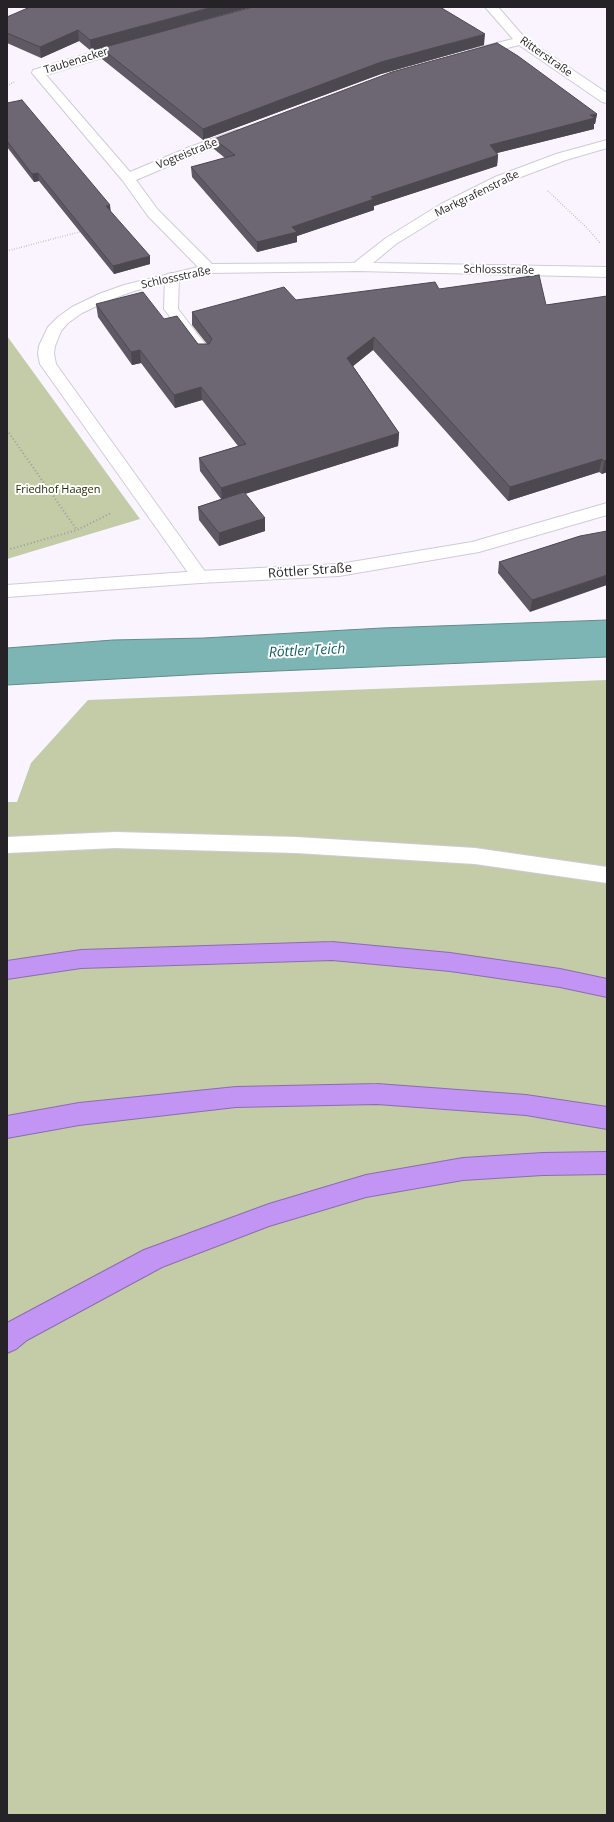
<!DOCTYPE html>
<meta charset="utf-8">
<style>
body{margin:0}
#map{position:relative;width:614px;height:1822px;overflow:hidden;background:#f9f4ff;font-family:"Open Sans",sans-serif}
canvas{display:block}
.frame{position:absolute;inset:0;border:8px solid #262328;pointer-events:none}
</style>
<div id="map">
<canvas width="614" height="1822"></canvas>
<div class="frame"></div>
</div>
<script>
const c = document.querySelector('canvas').getContext('2d');
c.lineJoin = 'round';
function paint(path, color) { c.fillStyle = color; c.fill(path, 'evenodd'); }
const poly = rows => new Path2D(rows.map(r => 'M' + r).join(''));
function strokePath(path, color, width, dash) { c.strokeStyle = color; c.lineWidth = width; c.lineCap = dash ? 'butt' : 'round'; c.setLineDash(dash || []); c.stroke(path); }
function drawText(font, color, halo, rows, align = 'center') {
  c.font = font + ' "Open Sans",sans-serif'; c.lineWidth = 4; c.setLineDash([]); c.textBaseline = 'middle'; c.strokeStyle = halo; c.fillStyle = color; for (const [text, x, y, turn = 0] of rows) {
    c.save(); c.translate(x, y); c.rotate((+turn || 0) * Math.PI / 180); c.textAlign = isNaN(turn) ? turn : align; if (halo) c.strokeText(text, 0, 0); c.fillText(text, 0, 0); c.restore();
  }
}
const green = poly([
 [7,336,140,519,7,559],
 [607,680,607,1815,7,1815,7,802,17,802,31,763,88,700]
]);
const water = poly([
 [607,620,607,657,206,674,7,685,7,648,113,640,204,638,382,628,607,620]
]);
const pathFar1 = poly([
 [7,86,14,82],
 [548,191,587,228,601,244],
 [7,251,83,231]
]);
const path = poly([
 [7,430,77,530],
 [7,550,77,530,111,513]
]);
const service = poly([
 [172,273,177,274,179,277,178,309,212,353,210,356,200,356,164,309,165,277,167,274,172,273]
]);
const minor = poly([
 [485,7,498,7,525,38,607,93,607,103,602,102,519,45,473,57,469,56,467,53,469,50,513,39,485,7],
 [130,41,134,42,136,45,134,48,46,75,130,172,187,148,237,130,247,130,249,133,247,136,197,154,136,180,158,210,212,264,354,263,386,238,441,204,495,177,556,154,607,140,607,148,566,160,505,183,451,210,396,244,373,263,607,267,607,277,358,271,208,273,134,291,109,300,82,313,68,323,61,331,55,346,54,354,56,364,206,573,209,577,206,581,200,583,194,581,40,364,38,354,39,346,48,327,58,317,72,307,99,294,124,285,198,267,148,216,123,181,32,73,33,70,130,41],
 [115,832,296,837,475,848,607,867,607,883,475,864,296,853,115,848,7,853,7,837,115,832]
]);
const tertiary = poly([
 [607,503,607,515,479,552,339,576,200,583,7,597,7,585,200,571,339,564,472,542,607,503]
]);
const motorway = poly([
 [332,942,450,953,560,969,607,979,607,997,560,987,450,971,332,960,81,968,7,979,7,961,81,950,332,942],
 [377,1084,526,1095,607,1107,607,1129,526,1115,377,1104,236,1107,79,1125,7,1138,7,1116,79,1103,236,1087,377,1084],
 [607,1152,607,1174,543,1175,463,1180,366,1197,269,1226,162,1267,27,1340,16,1349,7,1353,7,1323,9,1322,144,1250,269,1204,366,1175,463,1158,543,1153,607,1152]
]);
const wall = poly([
 [7,17,484,45,381,74,203,140,102,59,101,48,91,51,79,41,41,58,7,43],
 [7,103,111,212,150,264,114,274,39,181,34,182,7,147],
 [597,114,595,124,594,124,594,129,497,153,498,155,497,166,374,206,374,210,297,236,297,242,257,252,192,177,191,167,225,158,214,149,214,139],
 [439,289,546,305,607,296,607,472,602,474,599,472,508,501,373,350,353,366,399,433,398,446,245,494,265,531,219,546,199,520,198,507,221,499,200,471,199,458,238,446,202,400,175,408,141,363,132,365,98,317,96,304,164,319,198,344,207,344,192,325,192,312,296,300],
 [580,536,530,612,498,573,499,562]
]);
const shadedWall = poly([
 [212,7,252,7,91,51,90,40],
 [78,30,79,41,41,58,40,47],
 [485,34,484,45,381,74,203,140,203,129,381,62],
 [597,114,595,124,594,124,594,129,489,155,490,145],
 [498,155,497,166,374,206,374,210,297,236,297,242,257,252,257,242,292,227,371,197],
 [38,173,39,181,34,182,32,174],
 [110,205,111,213,106,206],
 [150,256,150,264,114,274,113,266],
 [374,337,373,350,347,371,347,358],
 [140,350,141,363,132,365,131,352],
 [201,387,202,400,175,408,174,395],
 [399,433,398,446,222,501,221,488],
 [602,459,599,472,508,501,510,487],
 [607,460,607,472,602,474,604,461],
 [265,518,265,531,219,546,219,533],
 [607,575,607,585,530,612,532,600]
]);
const building = poly([
 [30,7,212,7,90,40,78,30,40,47,7,33,7,17,30,7],
 [253,7,440,7,485,34,381,62,203,129,101,48,253,7],
 [497,43,518,56,597,114,590,115,595,118,490,145,498,155,371,197,374,199,292,227,297,232,257,242,191,167,235,155,214,139,392,72,497,43],
 [22,100,110,205,106,206,150,256,113,266,38,173,32,174,7,141,7,103,22,100],
 [539,275,546,305,607,296,607,460,604,461,602,459,510,487,374,337,347,358,399,433,221,488,199,458,246,444,201,387,174,395,140,350,131,352,96,304,143,292,164,319,177,316,198,344,209,344,212,339,192,312,284,287,296,300,435,282,439,289,539,275],
 [244,492,265,518,219,533,198,507,244,492],
 [607,531,607,575,532,600,499,562,580,536,607,531]
]);
const farStreetnames = [
 ["Ritterstraße",546,57,35],
 ["Taubenacker",76,61,-17],
 ["Vogteistraße",187,154,-22],
 ["Markgrafenstraße",477,194,-26],
 ["Schlossstraße",499,270,1],
 ["Schlossstraße",176,278,-12]
];
const farParknames = [
 ["Friedhof Haagen",58,490]
];
const streetNames = [
 ["Röttler Straße",310,571,-4]
];
const waterNames = [
 ["Röttler Teich",307,651,-3]
];
paint(green, '#c3cca7');
paint(water, '#7db5b4');
strokePath(water, '#63898a', 1);
strokePath(service, '#d1cad7', 2);
strokePath(minor, '#d1cad7', 2);
strokePath(tertiary, '#d1cad7', 2);
strokePath(motorway, '#8b6dad', 2);
strokePath(pathFar1, '#9f9ba3', 1.5, [0.5, 2]);
strokePath(path, '#9f9ba3', 2, [1, 2.5]);
paint(service, '#fff');
paint(minor, '#fff');
paint(tertiary, '#fff');
paint(motorway, '#c295f4');
paint(wall, '#5e5963');
paint(shadedWall, '#4c4850');
paint(building, '#6d6773');
strokePath(building, '#4c4850', 1);
drawText('11px', '#262328', '#fff', farStreetnames);
drawText('11px', '#262e00', '#fff', farParknames);
drawText('13px', '#262328', '#fff', streetNames);
drawText('italic 14px', '#0f5e5e', '#fff', waterNames);
</script>
